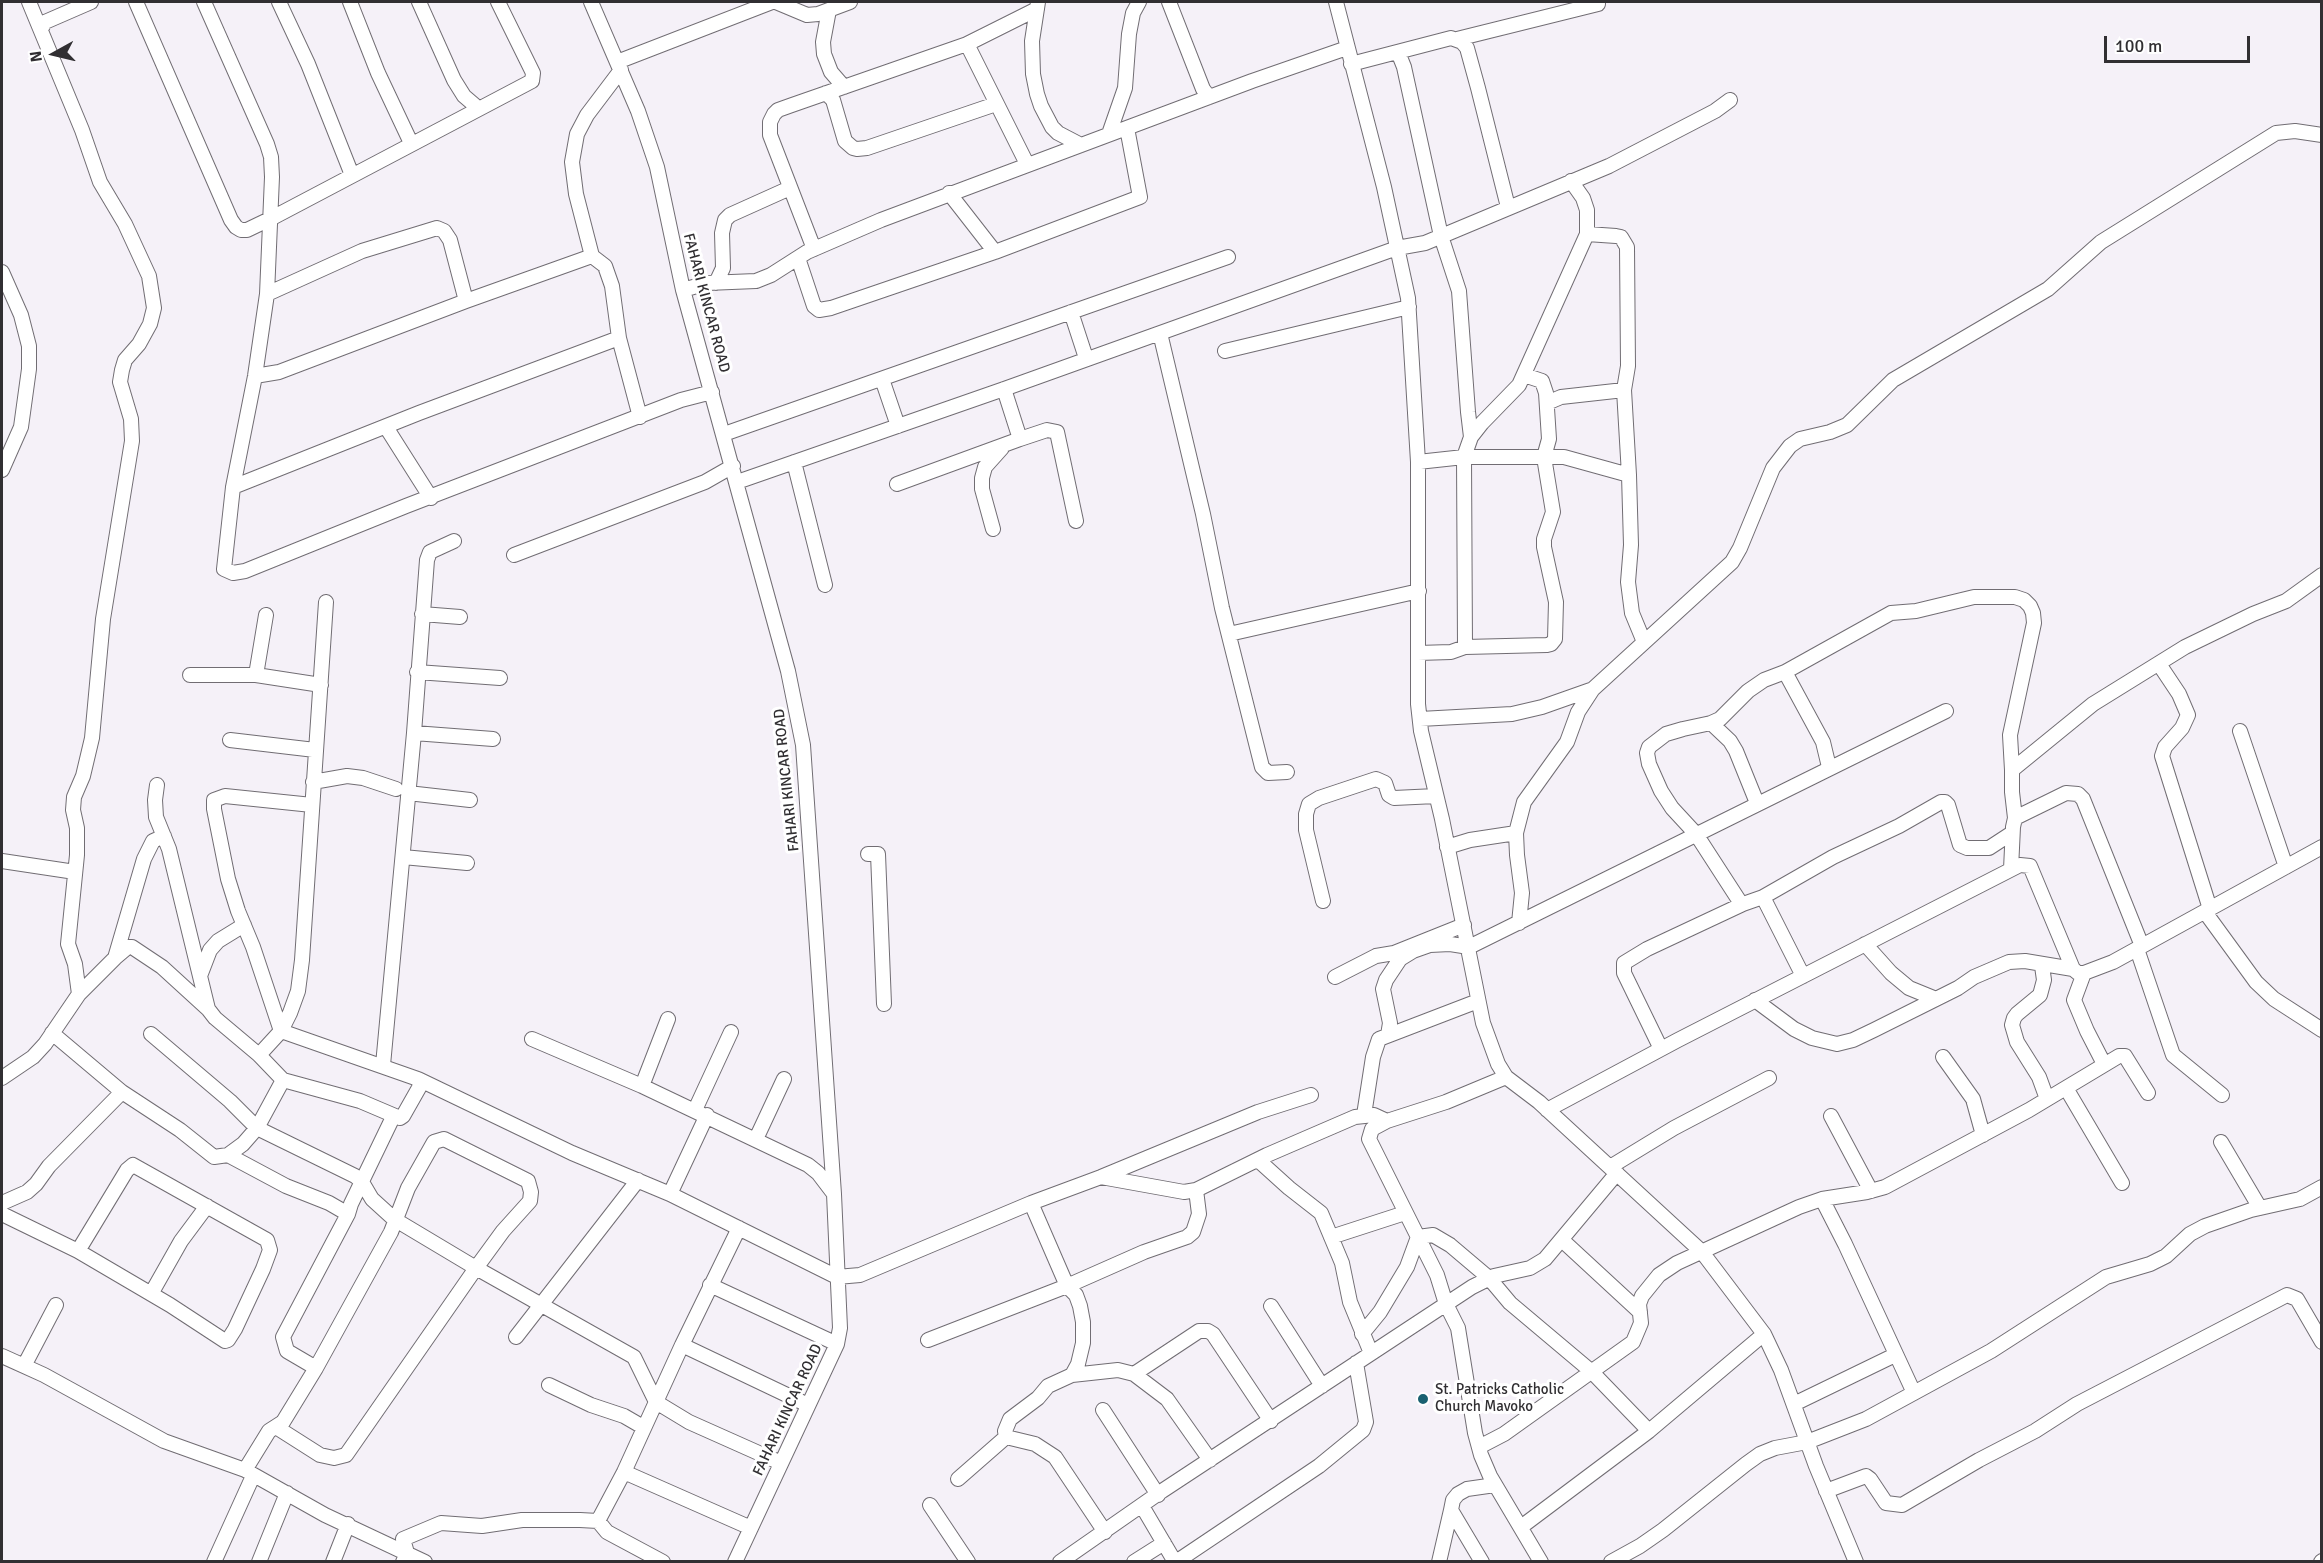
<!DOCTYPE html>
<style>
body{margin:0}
#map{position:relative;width:2323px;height:1563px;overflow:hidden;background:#f5f1f8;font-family:Signika,sans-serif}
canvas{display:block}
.frame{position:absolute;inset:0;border:3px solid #312f32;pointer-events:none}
.north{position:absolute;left:24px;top:24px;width:60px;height:60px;-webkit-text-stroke:4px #fff;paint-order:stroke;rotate:262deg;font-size:16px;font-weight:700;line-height:24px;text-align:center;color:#312f32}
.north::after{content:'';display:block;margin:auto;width:21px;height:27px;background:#312f32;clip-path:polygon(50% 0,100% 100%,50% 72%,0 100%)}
.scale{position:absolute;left:2104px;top:36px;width:146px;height:27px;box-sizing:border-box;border:3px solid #312f32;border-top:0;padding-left:8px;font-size:18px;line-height:21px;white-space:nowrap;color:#312f32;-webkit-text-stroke:4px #fff;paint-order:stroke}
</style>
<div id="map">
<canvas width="2323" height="1563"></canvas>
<div class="frame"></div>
<div class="north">N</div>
<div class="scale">100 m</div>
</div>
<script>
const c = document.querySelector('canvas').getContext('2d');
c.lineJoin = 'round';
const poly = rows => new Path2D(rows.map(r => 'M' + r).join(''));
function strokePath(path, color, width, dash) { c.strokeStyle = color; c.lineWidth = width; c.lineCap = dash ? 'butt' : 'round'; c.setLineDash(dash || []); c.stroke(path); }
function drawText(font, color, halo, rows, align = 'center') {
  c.font = font + ' Signika,sans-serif'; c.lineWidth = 6; c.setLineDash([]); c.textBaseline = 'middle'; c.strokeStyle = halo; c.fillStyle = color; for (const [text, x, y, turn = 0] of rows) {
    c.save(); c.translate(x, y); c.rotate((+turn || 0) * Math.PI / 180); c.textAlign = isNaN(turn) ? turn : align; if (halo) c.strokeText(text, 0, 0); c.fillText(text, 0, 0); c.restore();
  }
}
const minor = poly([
 [136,2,231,220,236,227,241,230,247,230,272,218,532,81,533,73,498,2],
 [204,2,267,144,271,157,272,177,267,294,255,376,233,487,224,569,233,573,245,571,406,506,681,400,712,392],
 [279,2,308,64,352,175],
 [350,2,378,73,411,143],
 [419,2,454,80,464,96,478,108],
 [591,2,638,111,657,167,683,290,788,671,803,745,834,1194,840,1328,837,1344,735,1562],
 [1038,2,1032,41,1033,74,1037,94,1041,106,1052,127,1058,133,1081,145],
 [1169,2,1203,89,1209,97],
 [1336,2,1384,187,1408,298,1418,462,1418,704,1421,731,1442,819,1483,1023,1498,1064,1506,1077,1539,1102,1702,1252,1764,1334,1781,1370,1816,1466,1856,1562],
 [829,10,823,42,824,54,831,72,844,87],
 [41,29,45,22,91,2],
 [1457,39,1598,4],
 [967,44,1027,164],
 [1398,52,1404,67,1441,236,1459,291,1468,412,1471,437],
 [617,62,772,2,776,2,807,15,818,14,850,2],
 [1351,64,1451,38,1462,42,1467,48,1478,88,1508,207],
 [621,70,587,115,577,134,572,162,576,194,592,256,605,266,612,286,619,338,640,417],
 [826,93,833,100,845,141,853,148,857,149,867,148,996,104],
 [1109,134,1125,88,1129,34,1133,13,1139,2],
 [949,193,995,252],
 [1587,234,1616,236,1621,237,1627,247,1628,366,1624,390,1629,475,1631,545,1628,582,1632,613,1644,642],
 [814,249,770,135,770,122,774,114,778,110,792,105,967,44,1037,9],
 [798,258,814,306,819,310,831,308,995,252,1140,197,1127,128],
 [2,272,21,315,29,346,29,369,21,427,2,470],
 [716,283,723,268,722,233,725,220,730,215,790,188],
 [683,290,707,283,756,281,771,275,807,252,881,220,1252,81,1347,48],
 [267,294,362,251,437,228,444,231,450,240,466,301],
 [1071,312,1086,358],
 [1160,333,1203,514,1222,608,1262,767,1268,773,1287,772],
 [1225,351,1409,307],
 [255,376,279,372,466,301,592,256],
 [882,379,898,426],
 [1547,403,1561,397,1624,390],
 [386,427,431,498],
 [724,434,1228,257],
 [1020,439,1047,430,1057,432,1076,521],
 [794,462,825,585],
 [1418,462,1464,457,1564,457,1629,475],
 [737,482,1004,389,1397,248,1425,243,1609,166,1715,111,1730,100],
 [897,484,1020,439,1004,389],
 [233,487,419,413,619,338],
 [993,529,982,489,982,478,985,467,1002,448],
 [514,555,705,482,733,466],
 [422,614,460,617],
 [1229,634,1419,591],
 [1465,647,1464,457,1471,437,1482,423,1519,385,1587,234,1587,210,1583,198,1571,181],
 [1418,653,1451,652,1465,647,1547,645,1551,644,1555,639,1556,602,1544,547,1544,539,1553,512,1544,457,1549,439,1546,393,1542,381,1524,375],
 [2159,664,2179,694,2188,715,2182,728,2165,747,2162,756,2210,909],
 [417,672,500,678],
 [1785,672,1823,742,1829,767],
 [190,675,256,675,321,685],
 [256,675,266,615],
 [1420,719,1512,714,1542,707,1593,689],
 [1711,723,1730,741,1736,751,1757,803],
 [2240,731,2286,867],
 [414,733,493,739],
 [230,740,315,750],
 [2012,770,2010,735,2034,623,2033,613,2030,606,2024,600,2015,597,1974,597,1916,611,1891,613,1785,672,1764,680,1748,691,1720,719,1711,723,1683,729,1666,734,1649,747,1647,753,1649,764,1661,791,1672,808,1696,834,1740,902,1743,904,1763,897,1833,857,1899,826,1941,802,1945,802,1948,805,1960,845,1967,848,1989,848,2012,833],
 [313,782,347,776,363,778,396,789],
 [157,785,155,800,156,817,169,849,208,1009],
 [408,793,470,800],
 [312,805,225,796,214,800,214,809,228,879,238,911,253,947,281,1031,418,1079,572,1153,670,1194,837,1277,860,1275,1031,1203,1101,1177,1258,1112,1311,1095],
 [2015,818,2066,793,2078,794,2083,799,2142,946],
 [1447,847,1470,840,1516,833],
 [868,854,878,854,884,1004],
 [403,857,467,863],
 [2,861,75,872],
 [2011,869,2013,827,2015,818,2012,792,2012,770,2093,704,2185,647,2253,614,2286,601,2322,575],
 [1763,897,1803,976],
 [1323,901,1306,830,1306,814,1309,804,1319,798,1376,779,1385,783,1389,795,1394,798,1436,796],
 [2205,912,2256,982,2274,999,2322,1030],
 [1519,923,1522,893,1517,855,1516,833,1524,802,1567,742,1578,712,1593,689,1732,562,1740,548,1773,468,1790,446,1800,439,1830,432,1847,425,1893,380,2048,289,2101,242,2276,133,2295,131,2322,135],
 [1865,944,1891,973,1909,988,1936,999],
 [2137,949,2173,1055,2222,1095],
 [115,958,144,859,153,841,164,836],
 [2042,966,2044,980,2040,995,2017,1014,2014,1018,2012,1025,2017,1042,2039,1077,2047,1099],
 [2084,973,2074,1000,2087,1031,2104,1064],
 [200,976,210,950,218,941,244,925],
 [1335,977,1376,956,1394,953,1464,925],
 [79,994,115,958,128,947,132,947,162,967,208,1009,215,1018,259,1055,283,1080,360,1101,400,1118,403,1116,420,1086,418,1079],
 [1755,1000,1794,1029,1812,1038,1837,1044,1853,1040,1874,1030,1958,988,1974,977,2009,962,2025,961,2073,969],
 [52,1033,122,1092,180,1130,214,1157,228,1155,243,1144,257,1128,283,1080],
 [151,1034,230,1101,257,1128,355,1176,362,1182,372,1199,394,1219,476,1268,634,1357,656,1402,689,1422,781,1463],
 [1388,1035,1390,1023,1383,989,1386,980,1400,959,1413,951,1430,945,1450,944,1469,947,1946,711],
 [532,1039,642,1086,808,1165,818,1173,834,1194],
 [1661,1049,1624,973,1624,963,1647,949,1743,904],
 [259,1055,281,1031,290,1013,298,991,302,960,326,602],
 [1943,1057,1973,1099,1983,1135],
 [383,1065,414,733,427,560,430,552,454,541],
 [1506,1077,1446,1102,1387,1121,1372,1129,1369,1139,1437,1275,1446,1304,1458,1328,1475,1433,1481,1455,1490,1476,1541,1562],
 [2,1078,33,1057,45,1044,79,994,75,964,68,944,77,855,77,828,73,810,74,797,83,776,92,738,103,619,132,441,131,419,120,382,122,370,125,360,139,344,150,324,154,308,149,276,125,224,100,182,82,130,29,2],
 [642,1086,668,1019],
 [2066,1088,2122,1183],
 [695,1110,731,1032],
 [1547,1110,1678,1040,2020,865,2030,866,2073,969,2078,973,2084,973,2113,962,2322,847],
 [1364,1115,1373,1057,1379,1039,1478,1001],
 [1831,1116,1871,1191],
 [756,1139,784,1079],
 [2221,1142,2260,1208],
 [228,1155,286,1186,329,1203,348,1214],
 [1258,1160,1289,1188,1321,1213,1342,1263,1350,1302,1371,1353],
 [1610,1167,1674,1128,1769,1078],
 [1101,1177,1184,1192,1196,1190,1267,1155,1355,1117,1374,1115,1387,1121],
 [670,1194,707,1115],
 [1822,1199,1845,1244,1914,1393],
 [2,1203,27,1192,36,1184,49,1166,122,1092],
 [2,1214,78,1251,170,1305,225,1341,228,1340,235,1329,263,1269,270,1250,267,1240,133,1165,127,1170,78,1251],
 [1331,1237,1405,1213],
 [1562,1240,1640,1312],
 [710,1285,837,1344],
 [151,1294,181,1241,207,1206],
 [1271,1306,1322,1386],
 [1362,1334,1380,1312,1407,1267,1418,1237,1433,1235,1450,1245,1489,1278,1510,1303,1592,1372,1649,1431],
 [516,1337,638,1180],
 [928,1340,1067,1286,1144,1252,1187,1237,1193,1232,1199,1214,1196,1190],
 [682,1345,808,1405],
 [2,1356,44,1375,164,1441,245,1470,325,1515,425,1562],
 [24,1366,56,1305],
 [316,1368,287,1351,283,1337,348,1214,351,1204,393,1117],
 [1134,1374,1199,1331,1208,1331,1213,1334,1271,1421],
 [1072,1375,1118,1370,1134,1374,1167,1399,1210,1460],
 [549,1385,591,1405,624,1416,643,1427],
 [1794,1404,1895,1355],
 [1103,1410,1158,1495],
 [1006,1437,1035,1444,1055,1457,1105,1532],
 [1479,1447,1504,1434,1633,1342,1641,1323,1639,1304,1642,1296,1659,1275,1677,1263,1799,1207,1822,1199,1867,1192,1885,1187,2029,1110,2119,1056,2125,1056,2148,1093],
 [245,1470,269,1431,283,1422,316,1368,391,1232,408,1188,434,1142,444,1139,528,1181,531,1192,530,1201,503,1231,476,1268,346,1455,334,1458,320,1455,276,1427],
 [624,1472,751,1528],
 [958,1479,1006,1437,1005,1431,1010,1419,1038,1398,1048,1386,1072,1375,1078,1364,1083,1343,1083,1322,1080,1306,1076,1295,1067,1286,1031,1203],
 [1826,1491,1866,1476,1870,1479,1886,1503,1902,1505,1979,1460,2035,1431,2077,1404,2287,1295,2297,1299,2322,1342],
 [930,1505,968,1562],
 [1142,1506,1175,1562],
 [598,1521,624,1472,682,1345,739,1228],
 [1521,1527,1649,1431,1764,1334],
 [214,1562,253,1476],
 [259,1562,287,1493],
 [333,1562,348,1524],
 [403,1562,407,1553,403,1539,441,1523,482,1526,522,1520,580,1520,598,1521,607,1532,663,1562],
 [1060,1562,1162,1491,1472,1287,1494,1276,1530,1268,1545,1259,1617,1173],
 [1134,1562,1164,1543],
 [1176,1562,1319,1466,1363,1430,1366,1422,1356,1363],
 [1439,1562,1451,1510],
 [1482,1562,1451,1510,1453,1500,1458,1494,1467,1489,1495,1485],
 [1611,1562,1640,1546,1663,1530,1746,1464,1760,1454,1775,1448,1807,1442,1866,1419,1991,1351,2106,1277,2150,1264,2166,1256,2190,1234,2205,1226,2251,1210,2300,1199,2322,1187],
 [2321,1562,2322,1561]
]);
const markers = [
 [1423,1399,6,"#196070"]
];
const streetNames = [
 ["FAHARI KINCAR ROAD",706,303,75],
 ["FAHARI KINCAR ROAD",787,780,-96],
 ["FAHARI KINCAR ROAD",788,1410,-65]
];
const poiNames = [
 ["St. Patricks Catholic",1435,1390],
 ["Church Mavoko",1435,1407]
];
strokePath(minor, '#716d73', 16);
strokePath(minor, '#fff', 14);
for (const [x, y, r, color] of markers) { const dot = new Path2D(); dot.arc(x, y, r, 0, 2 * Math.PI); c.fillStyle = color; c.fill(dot); strokePath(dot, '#fff', 2); }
drawText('15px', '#312f32', '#fff', streetNames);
drawText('15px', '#312f32', '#fff', poiNames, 'left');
</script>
